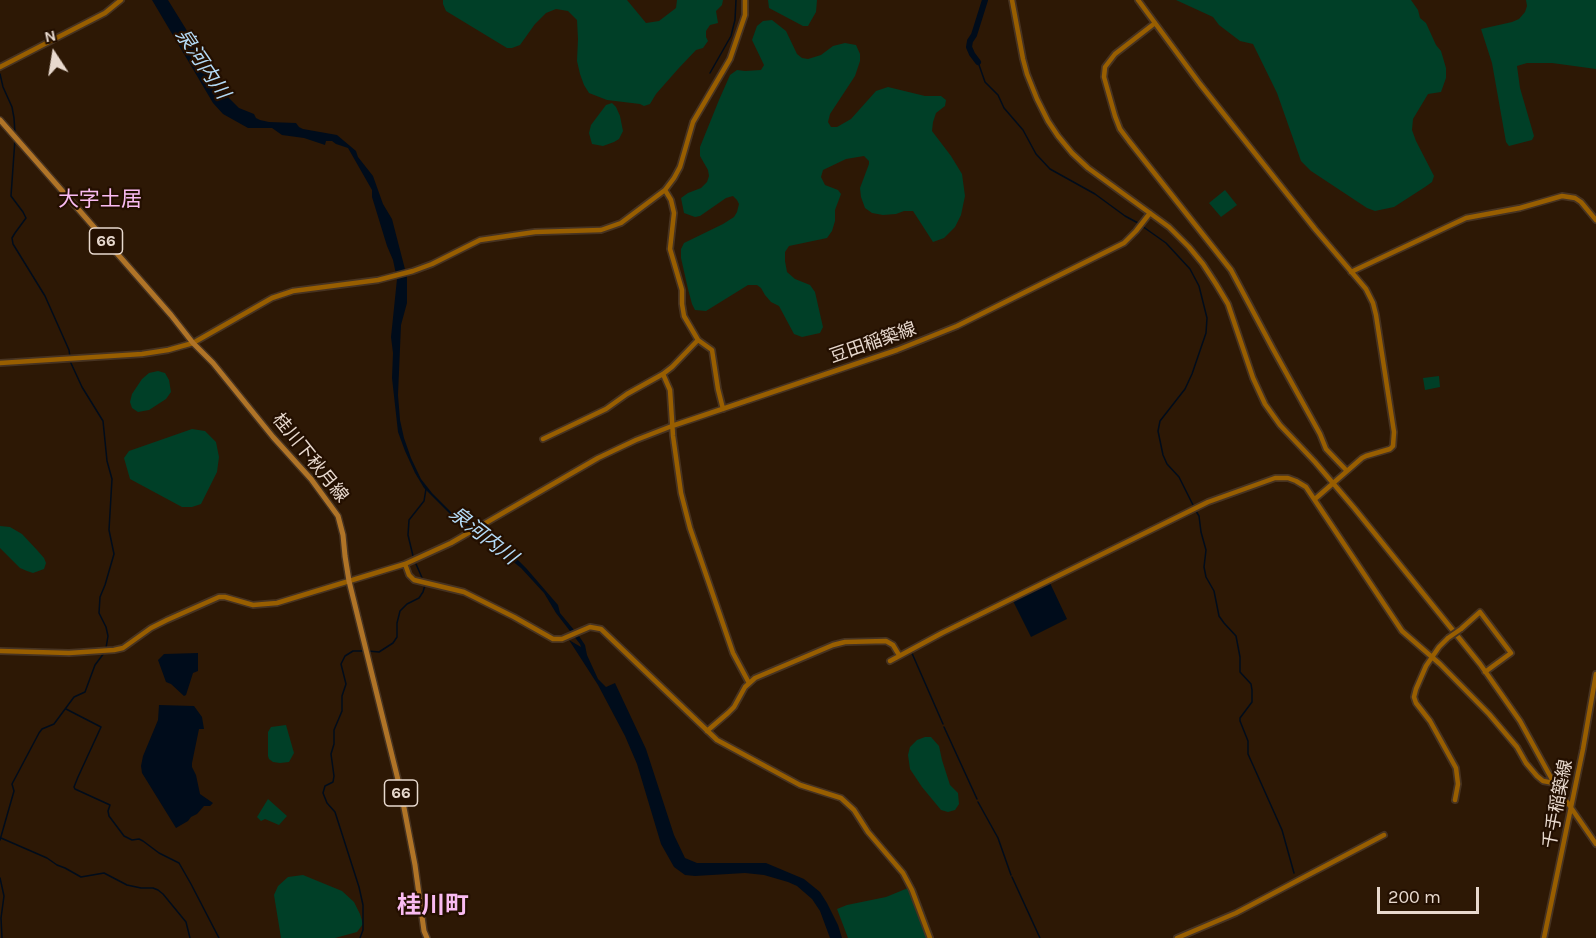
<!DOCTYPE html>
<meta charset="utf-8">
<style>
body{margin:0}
#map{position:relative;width:1596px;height:938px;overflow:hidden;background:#2d1805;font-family:Karla,sans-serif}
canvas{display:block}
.north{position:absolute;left:24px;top:24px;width:60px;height:60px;-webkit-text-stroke:4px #230f00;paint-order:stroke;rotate:348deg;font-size:16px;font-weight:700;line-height:24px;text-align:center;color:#e8d9ce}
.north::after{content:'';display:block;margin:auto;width:21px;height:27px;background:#e8d9ce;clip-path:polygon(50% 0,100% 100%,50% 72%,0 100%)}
.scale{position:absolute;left:1377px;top:887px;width:102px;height:27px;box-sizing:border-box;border:3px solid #e8d9ce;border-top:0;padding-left:8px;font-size:18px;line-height:21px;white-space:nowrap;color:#e8d9ce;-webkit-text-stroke:4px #230f00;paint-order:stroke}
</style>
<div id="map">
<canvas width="1596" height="938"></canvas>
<div class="north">N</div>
<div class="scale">200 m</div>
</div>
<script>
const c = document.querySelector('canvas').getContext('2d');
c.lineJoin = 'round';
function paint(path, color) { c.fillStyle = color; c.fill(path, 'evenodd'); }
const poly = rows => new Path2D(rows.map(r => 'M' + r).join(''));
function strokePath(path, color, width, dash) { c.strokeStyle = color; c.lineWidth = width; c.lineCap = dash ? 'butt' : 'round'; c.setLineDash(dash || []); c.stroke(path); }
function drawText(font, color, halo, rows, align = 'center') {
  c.font = font + ' Karla,"Noto Sans JP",sans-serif'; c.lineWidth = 4.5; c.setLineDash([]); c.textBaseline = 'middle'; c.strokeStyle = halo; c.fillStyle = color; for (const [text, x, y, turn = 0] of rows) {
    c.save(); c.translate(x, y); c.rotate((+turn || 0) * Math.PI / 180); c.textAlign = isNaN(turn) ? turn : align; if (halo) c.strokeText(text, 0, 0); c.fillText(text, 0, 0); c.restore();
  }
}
const green = poly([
 [443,0,627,0,646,23,659,21,676,8,677,0,723,0,722,5,716,11,718,23,710,25,706,31,706,37,708,41,703,48,696,50,678,69,656,94,650,104,644,106,640,104,607,100,589,93,584,85,580,74,577,61,578,39,577,20,568,11,556,9,546,13,535,24,520,45,512,48,507,48,446,11,443,4],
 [768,0,817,0,816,12,808,26,803,26,769,8],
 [1176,0,1411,0,1418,10,1420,18,1426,23,1436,45,1441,51,1446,68,1446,78,1441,92,1428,94,1413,119,1412,130,1416,141,1434,176,1432,182,1425,187,1394,207,1375,211,1367,208,1311,171,1301,161,1277,93,1253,44,1240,41,1219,25,1213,17],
 [1526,0,1596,0,1596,69,1552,63,1527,63,1517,66,1520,88,1534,136,1532,140,1509,146,1506,142,1492,63,1481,29,1512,22,1519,19,1525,12,1527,6],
 [772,20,786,31,797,54,802,58,808,59,821,55,833,46,845,43,856,45,860,54,860,61,855,76,830,114,828,122,831,127,837,127,851,119,876,91,888,87,925,96,941,96,946,100,945,106,936,113,933,122,932,131,951,156,962,174,965,196,961,215,955,227,944,238,933,242,913,211,904,211,896,214,883,215,872,213,865,208,861,197,860,188,869,164,869,161,864,156,846,159,823,170,821,177,825,185,838,190,841,194,835,210,835,221,832,231,827,238,789,246,785,252,785,261,787,272,795,279,810,285,815,292,820,314,823,327,820,333,802,337,794,334,779,306,771,302,765,295,761,288,757,285,748,285,706,311,695,310,692,304,688,289,681,258,681,249,684,243,723,224,734,217,737,212,739,204,737,200,733,196,726,198,700,216,695,217,684,213,681,198,688,193,701,188,707,182,709,176,708,170,700,156,700,147,719,100,730,75,737,70,745,71,761,70,764,65,752,40,757,26,763,21],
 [612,103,616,107,620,116,623,131,619,139,614,142,603,146,592,144,589,133,591,125,606,105],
 [1225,190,1237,205,1221,217,1209,203],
 [158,371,165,373,169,380,171,392,166,399,149,410,138,412,132,408,130,402,132,394,142,379,149,373],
 [1439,376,1440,387,1425,390,1423,378],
 [192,429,205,431,216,442,219,457,217,472,201,504,192,507,182,507,130,479,124,458,129,451],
 [0,526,10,527,22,534,37,550,44,558,46,563,44,569,33,573,27,571,20,568,0,548],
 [286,725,294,753,289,762,280,763,273,762,269,759,268,756,268,732,271,727],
 [925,737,931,737,939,746,942,760,950,785,958,793,959,804,955,810,948,812,941,810,922,787,910,769,908,755,910,747,917,740],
 [268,799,287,816,279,825,265,819,261,821,257,817],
 [303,875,342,891,354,902,360,914,363,924,357,932,335,938,281,938,274,895,278,886,288,877],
 [908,888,927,938,848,938,837,909,847,905,886,897]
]);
const water = poly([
 [152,0,168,0,228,97,239,108,254,114,256,118,260,120,269,122,296,123,299,127,303,129,337,135,356,151,358,157,373,176,383,204,392,219,407,277,407,303,401,325,398,395,400,420,404,438,411,458,421,479,432,493,458,519,485,533,495,545,502,550,509,551,526,568,558,605,560,613,579,636,585,645,587,655,598,679,606,687,615,683,646,749,674,835,685,858,697,863,766,863,804,879,820,892,827,903,838,925,842,938,830,938,820,911,812,899,797,886,788,882,764,875,745,873,695,876,685,875,674,867,661,844,637,764,625,736,598,685,569,640,581,647,580,644,556,613,544,593,521,568,491,544,482,534,457,521,424,488,415,473,405,451,398,432,392,378,393,353,391,337,397,279,393,260,387,246,372,197,372,190,348,148,336,144,332,141,326,141,325,145,304,138,282,135,272,128,248,128,223,114,213,103],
 [1050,583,1067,619,1031,637,1013,601],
 [198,653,198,671,193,673,186,695,184,696,171,684,166,682,158,660,164,654],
 [159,705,194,706,202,717,204,729,199,729,192,763,192,767,196,775,200,794,213,803,210,806,204,806,197,814,191,817,188,821,176,828,142,773,141,766,143,756,158,720]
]);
const stream = poly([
 [978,62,985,82,998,95,1004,108,1023,130,1036,154,1050,169,1095,194,1125,216,1138,223],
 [710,73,731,36,735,20,736,0],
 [0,74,3,87,12,107,14,118,15,134],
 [15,139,11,196,23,212,26,218,15,233,12,238,13,244,45,296,69,350,70,357],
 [1142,226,1166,243,1190,269,1199,286,1207,318,1206,333,1192,374,1185,389,1160,421,1158,431,1163,455,1167,464,1179,477,1194,507],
 [70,361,82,387,103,421,107,461,112,479,109,530,114,554,105,585,100,597,99,613,106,627,108,636,106,648],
 [1196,511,1199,516,1201,532,1206,550,1204,567,1206,577,1214,591,1219,616,1224,623,1236,636,1240,657,1240,672,1251,684,1252,690,1252,702,1240,718,1240,721,1248,741,1248,754,1282,830,1294,873],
 [413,556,408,535,409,520,424,501,426,489],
 [416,564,423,580],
 [932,641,1008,603],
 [368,651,379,652,393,643,397,637,397,623,400,611,407,604,419,598,423,592,425,585],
 [911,651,943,724],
 [66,709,101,727,78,777,74,787,75,789,110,805,108,811,109,816,124,836,132,840,139,839,143,841,159,853,179,863,191,884,219,938],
 [944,727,977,799],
 [978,802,998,838,1011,875],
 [1,838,47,858,57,865,65,868,81,877,104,873,127,885,141,888,153,888,158,890,163,894,186,922,190,938],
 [0,840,14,791,12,784,39,733,42,729,54,724,74,697,85,692,95,665,104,653],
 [1012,877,1040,938],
 [0,878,4,896,1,918,2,938],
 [360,938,363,930,363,905,359,887,335,812,327,803,323,793,325,786,333,782,334,776,331,754,334,744,334,730,342,711,342,696,346,684,341,664,345,656,353,651,363,651]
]);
const river = poly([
 [978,62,972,54,969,47,970,41,974,35,985,0]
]);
const secondary = poly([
 [1012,0,1023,59,1027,74,1037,99,1048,121,1058,136,1072,153,1088,168,1169,227,1189,247,1203,264,1216,284,1228,304,1253,378,1265,404,1280,425,1315,462,1355,509,1480,664,1520,721,1554,783,1596,844],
 [1138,0,1200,84,1315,229,1366,289,1373,303,1376,315,1394,432,1393,446,1390,449,1366,456,1362,458,1315,499],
 [1155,23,1115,54,1105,67,1104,77,1115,116,1120,129,1129,141,1231,270,1273,349,1320,434,1326,449,1347,471],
 [0,67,105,13,121,0],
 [665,190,671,200,674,213,670,249,682,290,682,304,684,316,698,340,712,350,718,389,723,409],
 [1351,272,1466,218,1520,208,1562,196,1575,198,1581,202,1596,220],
 [0,363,142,354,168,350,193,343,272,298,293,291,378,280,413,271,432,264,480,240,535,232,601,230,621,223,665,190,674,178,680,167,693,122,730,59,745,15,745,0],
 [663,374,670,390,673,436,681,493,690,528,733,653,749,683],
 [543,439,606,409,627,394,663,374,672,367,698,340],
 [405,564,409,575,414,580,464,592,514,617,553,639,562,639,590,627,601,629,717,740,800,785,841,798,854,810,868,832,903,873,912,890,930,938],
 [1461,629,1480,612,1511,653,1485,672],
 [1448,638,1439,647,1426,666,1416,689,1414,697,1416,703,1430,721,1456,768,1458,784,1455,800],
 [0,651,69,653,114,650,123,648,151,628,167,620,219,597,225,597,253,605,277,603,405,564,451,543,598,458,636,440,672,426,897,350,957,326,1124,243,1136,231,1150,213],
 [890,661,942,633,1208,502,1275,478,1288,478,1296,481,1306,487,1402,631,1440,664,1489,714,1517,747,1526,763,1537,776,1543,781,1554,783],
 [707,731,728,713,734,707,745,687,755,678,833,645,845,642,886,641,893,645,899,655],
 [1177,938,1236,913,1384,835],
 [1544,938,1583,749,1596,674]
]);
const primary = poly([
 [0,120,171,315,193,343,213,363,273,437,311,479,338,516,343,535,345,556,349,581,401,792,415,865,424,931,427,938]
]);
const secondaryBridge = poly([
 [1448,638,1461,629]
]);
const shields = [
 [106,241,33],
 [401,793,33]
];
const shieldNames = [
 ["66",106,241],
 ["66",401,793]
];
const streetNames = [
 ["豆田稲築線",873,343,-19],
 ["桂川下秋月線",310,458,51],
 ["千手稲築線",1558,804,-79]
];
const waterNames = [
 ["泉河内川",202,64,56],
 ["泉河内川",483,536,38]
];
const quarterNames = [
 ["大字土居",100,200]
];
const districtNames = [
 ["桂川町",433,906]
];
paint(green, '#003f27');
paint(water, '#000c1b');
strokePath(stream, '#000c1b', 1.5);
strokePath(river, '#000c1b', 6);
strokePath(secondary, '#473321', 8);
strokePath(primary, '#473321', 8);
strokePath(secondary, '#985e00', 4.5);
strokePath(primary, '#b07427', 5);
strokePath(secondaryBridge, '#473321', 8, []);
strokePath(secondaryBridge, '#985e00', 4.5);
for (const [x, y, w] of shields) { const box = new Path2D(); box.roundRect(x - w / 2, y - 13, w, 26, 4.5); c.fillStyle = '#230f00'; c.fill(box); strokePath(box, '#e8d9ce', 1.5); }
drawText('bold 16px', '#e8d9ce', null, shieldNames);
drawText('18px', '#e8d9ce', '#230f00', streetNames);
drawText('italic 20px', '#b4dbf7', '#230f00', waterNames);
drawText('21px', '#f9bbf2', '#230f00', quarterNames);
drawText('bold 24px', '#f9bbf2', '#230f00', districtNames);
</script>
